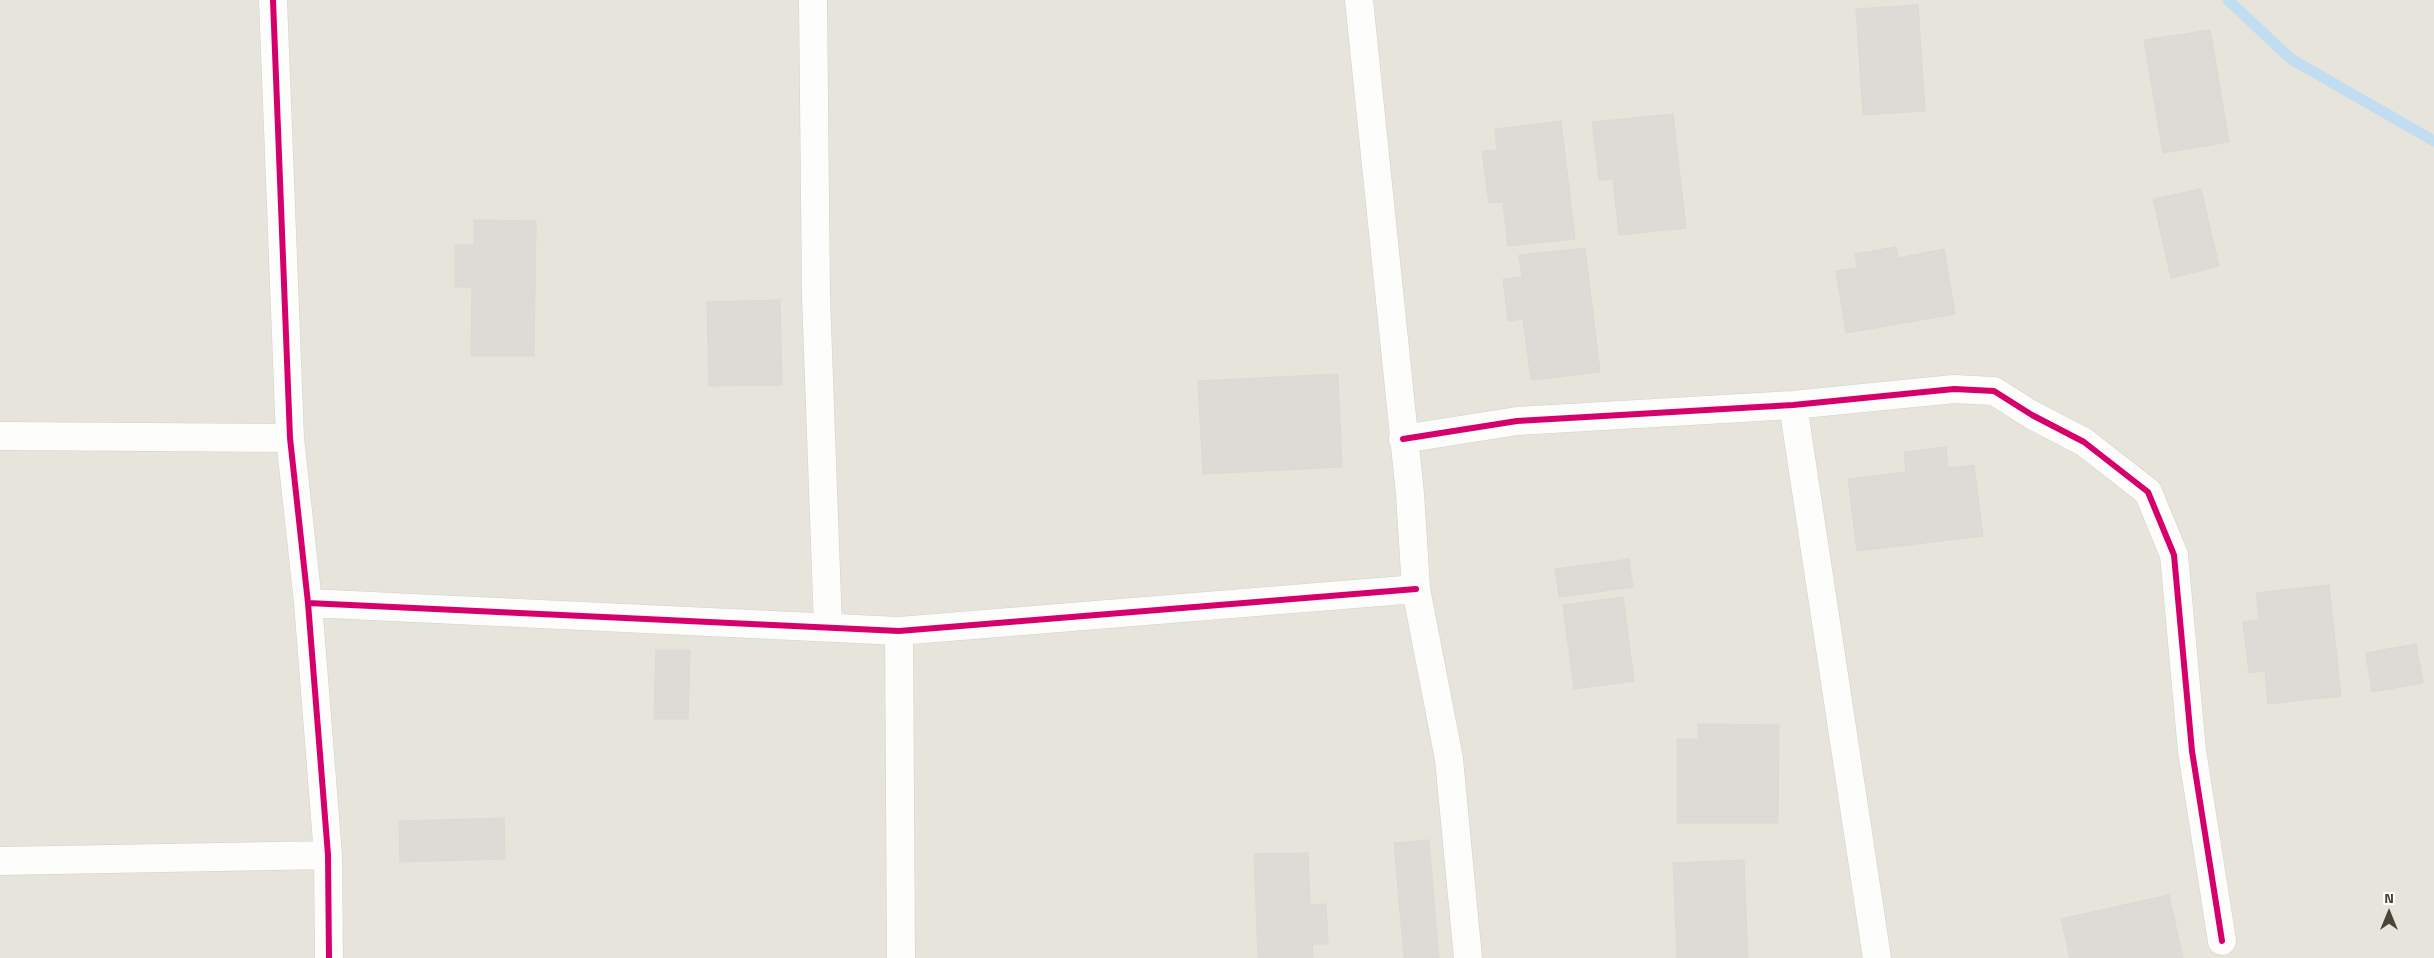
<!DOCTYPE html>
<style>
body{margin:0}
#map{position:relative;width:2434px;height:958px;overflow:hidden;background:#f4f2ee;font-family:"Titillium Web",sans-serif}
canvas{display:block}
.north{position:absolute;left:2364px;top:888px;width:50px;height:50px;-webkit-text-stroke:4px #fff;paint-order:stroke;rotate:0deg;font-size:14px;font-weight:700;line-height:20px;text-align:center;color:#4b4439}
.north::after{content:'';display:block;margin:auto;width:18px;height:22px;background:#4b4439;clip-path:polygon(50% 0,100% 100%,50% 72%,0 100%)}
</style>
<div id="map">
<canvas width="2434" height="958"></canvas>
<div class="north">N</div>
</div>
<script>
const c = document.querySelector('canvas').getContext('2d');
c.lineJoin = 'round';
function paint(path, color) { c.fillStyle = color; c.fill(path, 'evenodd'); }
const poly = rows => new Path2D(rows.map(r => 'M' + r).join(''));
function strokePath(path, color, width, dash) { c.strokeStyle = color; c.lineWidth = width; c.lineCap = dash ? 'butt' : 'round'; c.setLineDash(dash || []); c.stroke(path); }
const residential = poly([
 [0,0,2434,0,2434,958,0,958]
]);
const stream = poly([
 [2228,0,2291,59,2434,141]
]);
const building = poly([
 [1918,5,1925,111,1863,115,1856,9,1918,5],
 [2210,30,2229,142,2163,153,2144,40,2210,30],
 [1673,114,1686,228,1619,235,1613,179,1599,180,1592,122,1673,114],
 [1561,121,1575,239,1508,246,1503,202,1489,203,1482,151,1497,150,1495,129,1561,121],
 [2201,189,2219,266,2171,278,2153,199,2201,189],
 [474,220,536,221,534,356,471,356,472,287,455,287,455,245,474,245,474,220],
 [1896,247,1898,258,1944,249,1955,314,1846,333,1836,271,1857,268,1855,254,1896,247],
 [1585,248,1600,372,1531,380,1523,319,1508,321,1503,279,1522,277,1519,255,1585,248],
 [780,300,782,385,709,386,707,302,780,300],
 [1338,374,1342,467,1203,474,1198,381,1338,374],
 [1946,447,1948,468,1974,465,1983,536,1857,551,1848,479,1906,472,1904,452,1946,447],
 [1629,559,1633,587,1559,597,1555,569,1629,559],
 [2329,585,2341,696,2268,704,2265,671,2249,673,2243,622,2259,620,2256,593,2329,585],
 [1623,597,1634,681,1574,689,1563,605,1623,597],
 [2416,644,2423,683,2372,692,2366,653,2416,644],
 [656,650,690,650,688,719,654,719,656,650],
 [1698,724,1779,725,1778,823,1677,823,1677,739,1698,739,1698,724],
 [504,818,505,859,400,862,399,821,504,818],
 [1429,840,1439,958,1404,958,1394,843,1429,840],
 [1308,853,1310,905,1326,904,1328,944,1312,944,1313,958,1258,958,1254,854,1308,853],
 [1744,860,1748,958,1677,958,1673,863,1744,860],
 [2169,895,2183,958,2070,958,2061,919,2169,895]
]);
const street = poly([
 [273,0,290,438,308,603,328,855,329,958],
 [813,0,816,296,828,627],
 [1359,0,1410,494,1416,589,1449,759,1468,958],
 [1793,405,1877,958],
 [0,436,290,438],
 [1403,439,1517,421,1793,405,1954,389,1994,391,2032,415,2084,442,2148,492,2174,555,2192,751,2222,941],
 [308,603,899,631,1416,589],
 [899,631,901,958],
 [0,861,328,855]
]);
const cycleway = poly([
 [273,0,290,438,308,603,328,855,329,958],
 [1403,439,1517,421,1793,405,1954,389,1994,391,2032,415,2084,442,2148,492,2174,555,2192,751,2222,941],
 [308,603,899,631,1416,589]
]);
paint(residential, '#e7e4dc');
strokePath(stream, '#c0ddf1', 11);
paint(building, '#dedbd6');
strokePath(building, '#dcd9d4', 1);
strokePath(street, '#d2d0cb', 29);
strokePath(street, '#fdfdfc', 28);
strokePath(cycleway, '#d6006c', 6);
</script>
